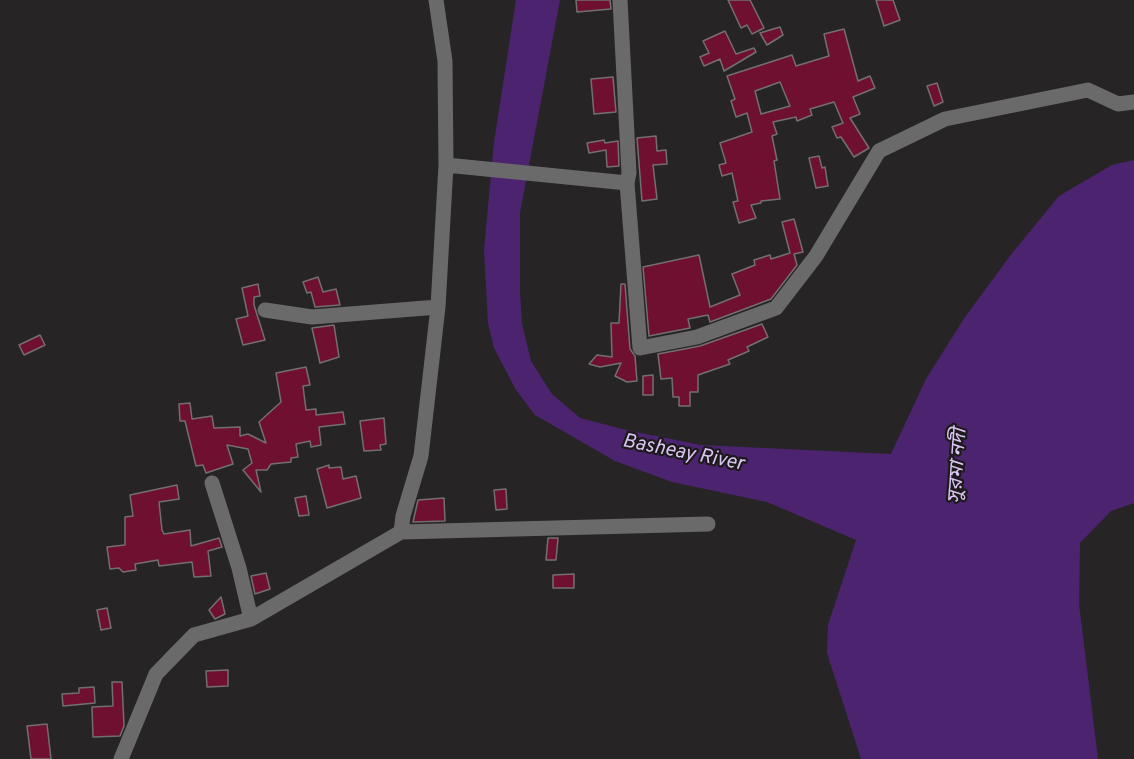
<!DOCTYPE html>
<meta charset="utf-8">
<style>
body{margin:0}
canvas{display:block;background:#272425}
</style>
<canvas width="1134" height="759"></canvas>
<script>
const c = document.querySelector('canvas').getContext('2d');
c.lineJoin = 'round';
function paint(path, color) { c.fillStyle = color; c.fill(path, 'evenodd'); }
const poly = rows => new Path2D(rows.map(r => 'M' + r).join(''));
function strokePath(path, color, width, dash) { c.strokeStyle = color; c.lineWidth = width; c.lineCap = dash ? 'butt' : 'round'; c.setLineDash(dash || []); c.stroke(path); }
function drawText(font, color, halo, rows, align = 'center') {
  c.font = font + ' Overpass,"Noto Sans Bengali",sans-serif'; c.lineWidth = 4.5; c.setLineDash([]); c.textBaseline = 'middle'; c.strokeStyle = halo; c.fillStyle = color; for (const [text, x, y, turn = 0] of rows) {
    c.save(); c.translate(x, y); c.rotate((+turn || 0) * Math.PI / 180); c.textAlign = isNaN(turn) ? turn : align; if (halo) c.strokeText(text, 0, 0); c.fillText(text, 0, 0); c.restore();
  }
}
const water = poly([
 [516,0,560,0,520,213,520,291,522,324,531,361,552,394,580,418,626,430,701,445,891,454,926,379,965,317,1013,252,1059,196,1112,165,1134,160,1134,503,1111,511,1080,543,1079,604,1098,759,861,759,827,653,828,625,856,540,767,502,672,482,615,461,535,415,516,390,494,348,488,323,484,250,494,142]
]);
const building = poly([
 [576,0,610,0,611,9,577,12,576,0],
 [728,0,750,0,764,28,752,34,747,25,741,28,728,0],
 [876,0,893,0,900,20,884,26,876,0],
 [780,27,783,35,767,45,760,33,780,27],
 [844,29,858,81,870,76,875,88,853,97,860,114,850,118,869,148,854,157,841,137,837,138,832,127,843,123,834,102,810,109,812,115,797,121,796,117,773,122,777,134,772,136,777,160,774,161,780,199,761,201,761,203,751,205,756,218,739,223,733,202,738,201,732,173,722,176,719,165,726,163,720,143,752,132,747,113,736,117,731,101,735,99,727,76,792,55,796,66,829,56,824,34,844,29],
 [780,82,790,106,761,114,755,91,780,82],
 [725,31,736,54,754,48,756,52,724,71,720,59,704,66,700,57,709,53,703,41,725,31],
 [613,77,616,112,594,114,591,79,613,77],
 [937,83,943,102,934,106,927,86,937,83],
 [656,136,657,151,666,150,667,164,653,165,657,199,642,201,637,138,656,136],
 [604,140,605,143,618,141,619,166,607,167,606,150,589,153,587,143,604,140],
 [819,156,822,168,825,167,828,186,816,188,809,158,819,156],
 [794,219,803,252,794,254,797,265,771,299,710,322,708,315,688,319,690,328,649,336,643,267,699,255,710,307,740,295,732,274,755,265,754,260,770,255,771,259,790,253,782,222,794,219],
 [318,277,323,292,336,289,340,305,315,307,311,292,307,293,303,282,318,277],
 [258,284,260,296,254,297,254,305,265,340,243,345,236,319,248,316,242,288,258,284],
 [621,284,625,284,630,349,635,356,637,381,627,382,615,376,621,363,600,367,589,364,597,355,612,357,611,323,619,323,621,284],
 [762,324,768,337,747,347,749,351,728,360,730,364,698,375,698,392,690,392,690,406,679,406,679,397,673,397,672,378,661,379,658,354,700,346,762,324],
 [334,325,339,357,320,363,312,328,334,325],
 [40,335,45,345,24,355,19,345,40,335],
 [306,367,310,385,303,386,306,410,316,409,316,415,343,412,345,424,319,427,321,445,311,447,310,441,296,444,298,457,291,458,291,462,271,464,267,470,256,470,261,492,243,470,252,463,248,449,227,445,233,464,206,473,203,465,196,466,185,421,180,421,179,404,190,403,192,419,212,416,214,428,240,427,240,436,248,434,266,443,259,422,281,402,276,373,306,367],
 [653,375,653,395,643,395,643,376,653,375],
 [384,418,386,444,380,445,381,450,364,451,360,421,384,418],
 [329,465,329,468,341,467,343,479,356,476,361,498,327,508,317,469,329,465],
 [177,485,179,499,159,502,162,530,164,534,190,530,191,546,219,538,222,547,208,551,211,576,194,577,192,562,159,566,158,560,135,564,136,570,123,572,119,568,110,569,107,547,125,545,125,517,133,516,130,495,177,485],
 [506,489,507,509,496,510,494,490,506,489],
 [306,496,309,515,299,516,295,498,306,496],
 [444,498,445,521,413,522,418,500,444,498],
 [548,538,558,538,556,560,546,560,548,538],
 [266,573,270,589,255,594,251,576,266,573],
 [574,574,574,588,553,588,553,575,574,574],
 [221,597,225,614,215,619,209,610,221,597],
 [107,608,111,628,101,630,97,610,107,608],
 [228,670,228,686,207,687,206,671,228,670],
 [112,682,122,682,124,726,120,736,93,737,92,707,113,706,112,682],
 [94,687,95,703,63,706,62,694,79,693,79,688,94,687],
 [47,724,51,759,31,759,27,726,47,724]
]);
const minor = poly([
 [446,165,627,183,629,173,620,0],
 [627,183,640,348,697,337,776,308,816,256,879,151,945,119,1088,90,1118,104,1134,102],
 [265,310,312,317,438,307],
 [212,483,239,568,251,619],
 [401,532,708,524],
 [121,759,156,674,194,635,251,619,401,532,403,516,421,456,438,307,446,165,445,61,436,0]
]);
const waterNames = [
 ["Basheay River",683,454,11],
 ["সুরমা নদী",959,466,-86]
];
paint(water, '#4c236f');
paint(building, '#6f1030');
strokePath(building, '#736f70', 1.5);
strokePath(minor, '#6b6a6b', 15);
drawText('italic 20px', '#dac6f2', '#1d1a1c', waterNames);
</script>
